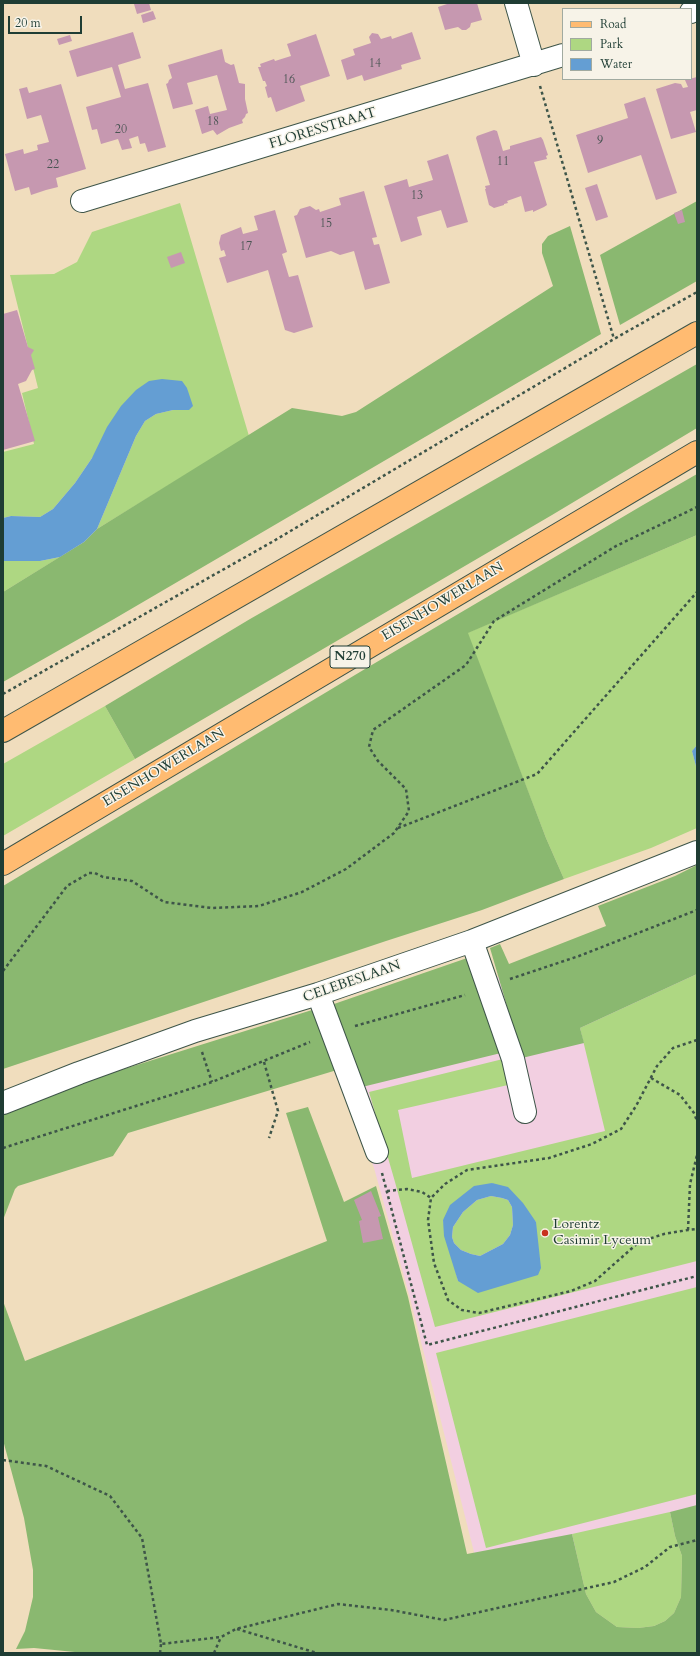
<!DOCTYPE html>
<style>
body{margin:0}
#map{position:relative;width:700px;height:1656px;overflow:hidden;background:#f0ddbd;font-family:Cardo,serif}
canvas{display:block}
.frame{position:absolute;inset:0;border:4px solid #1f3d34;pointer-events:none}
.legend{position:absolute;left:562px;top:8px;width:130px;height:72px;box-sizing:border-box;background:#f7f3e8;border:1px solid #a1aaa0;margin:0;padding:5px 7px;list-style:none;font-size:12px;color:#1f3d34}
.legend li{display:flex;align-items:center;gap:8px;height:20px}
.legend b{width:20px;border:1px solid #a1aaa0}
.scale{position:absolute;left:8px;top:16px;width:74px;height:18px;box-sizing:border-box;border:2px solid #1f3d34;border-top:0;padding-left:5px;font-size:12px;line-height:14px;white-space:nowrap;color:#1f3d34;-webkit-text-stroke:3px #f7f3e8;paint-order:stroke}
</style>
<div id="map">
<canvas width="700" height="1656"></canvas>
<div class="frame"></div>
<ul class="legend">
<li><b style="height:5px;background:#ffbb71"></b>Road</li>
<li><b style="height:11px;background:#aed782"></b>Park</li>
<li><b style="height:11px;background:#649ed3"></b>Water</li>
</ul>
<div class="scale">20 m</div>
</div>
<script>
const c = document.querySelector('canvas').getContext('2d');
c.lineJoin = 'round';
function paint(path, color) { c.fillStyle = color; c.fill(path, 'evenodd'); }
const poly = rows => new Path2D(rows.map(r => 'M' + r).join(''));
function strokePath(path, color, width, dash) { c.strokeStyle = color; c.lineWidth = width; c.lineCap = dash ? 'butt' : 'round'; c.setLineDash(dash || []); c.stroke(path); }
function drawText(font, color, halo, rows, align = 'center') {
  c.font = font + ' Cardo,serif'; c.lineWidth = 3; c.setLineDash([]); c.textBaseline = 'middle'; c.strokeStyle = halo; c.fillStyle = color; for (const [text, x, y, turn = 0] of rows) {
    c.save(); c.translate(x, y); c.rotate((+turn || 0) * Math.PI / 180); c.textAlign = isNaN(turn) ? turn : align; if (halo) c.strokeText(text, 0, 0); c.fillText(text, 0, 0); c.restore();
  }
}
const built = poly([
 [697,901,697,1525,479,1572,410,1298,374,1168,328,1041]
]);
const green = poly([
 [180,203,249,436,97,529,136,436,145,421,156,414,173,410,189,410,187,388,92,458,75,483,53,509,40,517,11,516,3,518,3,452,34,444,22,393,38,388,10,275,54,274,77,262,92,232],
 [697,535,697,745,692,751,697,770,697,828,651,848,564,879,546,838,467,633],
 [60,557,3,592,3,561,40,561],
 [105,706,135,759,3,836,3,764],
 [697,974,697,1261,435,1327,395,1182,369,1092,503,1059,508,1085,398,1110,412,1178,605,1131,580,1028],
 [492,1183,536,1222,458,1281,443,1220],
 [491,1196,502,1198,508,1200,512,1207,513,1225,510,1235,503,1244,480,1256,471,1254,461,1250,454,1243,452,1237,453,1227,463,1212,477,1200],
 [697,1287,697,1494,486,1548,436,1353],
 [670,1512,675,1536,682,1556,681,1597,674,1613,665,1621,654,1626,638,1628,617,1627,596,1612,586,1594,572,1534]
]);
const forest = poly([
 [697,201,697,281,620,325,600,255],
 [570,226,601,334,114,619,3,682,3,592,84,542,97,529,292,408,342,416,356,412,553,286,542,253,542,244,548,236],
 [697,364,697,428,552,515,135,759,105,706,250,619],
 [697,474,697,535,468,633,546,838,564,879,482,910,386,941,3,1069,3,886,370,666,643,505],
 [697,865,697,974,580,1028,584,1043,522,1058,490,948,500,944,509,964,606,926,598,906,675,876],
 [473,956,501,1053,362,1087,334,1004],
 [312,1010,337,1070,128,1133,113,1156,18,1186,15,1189,3,1220,3,1113,73,1085],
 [308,1107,344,1202,376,1186,408,1297,467,1554,572,1534,586,1594,596,1612,617,1627,638,1628,654,1626,665,1621,674,1613,681,1597,682,1556,675,1536,670,1512,697,1505,697,1653,85,1653,34,1648,16,1649,25,1631,33,1597,33,1570,24,1518,3,1440,3,1301,25,1361,327,1241,286,1113]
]);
const water = poly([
 [162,379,182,381,187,388,193,406,189,410,173,410,156,414,145,421,136,436,97,529,84,542,60,557,40,561,3,561,3,518,11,516,40,517,53,509,75,483,92,458,107,427,121,406,136,390,149,381],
 [697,745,697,770,692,751],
 [492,1183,508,1187,523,1203,536,1222,541,1268,538,1275,478,1293,458,1281,444,1236,443,1220,450,1205,474,1186],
 [491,1196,502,1198,508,1200,512,1207,513,1225,510,1235,503,1244,480,1256,471,1254,461,1250,454,1243,452,1237,453,1227,463,1212,477,1200]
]);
const building = poly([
 [136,3,149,3,151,10,137,14,134,4],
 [450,3,477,3,482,20,471,23,470,27,466,30,462,30,458,27,445,30,438,7],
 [153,11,156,19,143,23,141,15],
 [133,32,141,58,118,65,125,89,148,83,166,147,148,152,145,143,140,144,138,136,129,139,132,148,122,150,118,139,101,144,97,129,92,130,86,107,121,97,112,67,77,77,69,51],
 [412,32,421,59,401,65,402,69,364,81,362,75,347,80,341,60,355,55,353,49,371,43,369,37,372,33,378,34,381,39,391,36,392,39],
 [316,34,330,76,300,86,305,101,276,112,271,97,268,98,265,87,267,86,265,81,263,81,258,67,261,67,260,64,274,59,275,61,291,56,287,44],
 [70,35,72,41,59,45,57,39],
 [222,49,225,62,231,65,234,64,239,83,245,84,245,99,248,113,246,114,245,117,242,120,243,123,229,128,217,135,213,130,202,134,195,110,208,106,210,114,227,110,217,75,187,83,193,104,173,109,166,84,168,83,169,80,172,78,168,65],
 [697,77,697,110,690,112,696,132,671,139,656,89,675,83,681,84,683,88,688,87,685,80],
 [61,84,86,169,56,178,58,187,46,190,31,195,29,187,15,191,5,154,23,149,24,154,38,150,37,145,49,142,41,115,27,119,19,89,27,87,29,93],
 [645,97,677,193,656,200,641,155,588,173,576,135,628,118,624,104],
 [494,130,497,131,503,151,510,149,510,146,541,137,543,140,548,155,546,156,547,159,534,162,547,205,544,207,533,212,533,210,525,212,521,196,507,201,508,203,504,204,504,205,494,208,489,205,485,189,486,189,485,186,490,185,476,138,477,136],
 [448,154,468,222,447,228,441,210,417,217,422,235,401,242,384,186,407,179,409,187,433,180,427,161],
 [597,184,608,217,596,221,585,188],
 [364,191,377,237,372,238,374,245,379,244,390,283,365,290,354,251,340,255,331,251,306,258,294,216,297,215,300,209,310,206,316,210,319,209,320,212,341,205,339,198],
 [275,210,287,252,282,254,289,277,298,275,313,327,294,333,285,330,268,270,227,283,219,258,226,256,224,250,221,251,219,243,221,235,241,227,243,234,258,230,254,216],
 [682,210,685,222,678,224,674,213],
 [181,252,185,263,171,268,167,257],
 [17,310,28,347,34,350,31,355,35,369,32,370,26,381,18,384,35,441,3,450,3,314],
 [371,1191,381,1216,378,1217,383,1239,363,1243,359,1221,362,1220,354,1200]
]);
const path = poly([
 [540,86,614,339],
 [3,694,272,542,614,339,697,292],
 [398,828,537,774,697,592],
 [3,971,67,886,89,873,95,873,103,877,132,881,164,902,212,908,259,906,302,892,346,869,394,833,409,811,406,789,378,761,369,747,373,730,466,665,494,621,616,546,697,507],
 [510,979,579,956,697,910],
 [355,1026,465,995],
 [697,1040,673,1048,657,1066,636,1106,621,1129,592,1144,549,1158,467,1170,445,1184,431,1198,428,1220,434,1263,448,1300,462,1310,479,1313,571,1291,595,1281,639,1242,664,1234,688,1230,697,1229],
 [202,1052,212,1082],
 [264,1062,278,1111,269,1138],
 [651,1078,680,1095,694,1113,697,1121],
 [3,1148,212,1082,310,1042],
 [382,1173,427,1345,697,1276],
 [387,1191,407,1189,422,1192,431,1198],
 [688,1230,690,1184,697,1155],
 [3,1460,46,1466,110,1496,142,1538,161,1644,221,1637,236,1629,338,1604,391,1610,444,1620,614,1582,645,1567,670,1547,697,1540],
 [237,1629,317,1653],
 [160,1653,161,1644],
 [214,1653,221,1637]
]);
const minor = poly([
 [516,3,534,65],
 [691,12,697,9],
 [82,201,563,55],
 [472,941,513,1059,525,1112],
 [318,994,377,1152],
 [3,1103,79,1073,195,1031,318,994,472,941,697,852]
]);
const major = poly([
 [3,731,697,333],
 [3,864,697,452]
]);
const markers = [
 [545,1233,4,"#c8321e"]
];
const numberNames = [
 ["14",375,64],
 ["16",289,80],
 ["18",213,122],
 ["20",121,130],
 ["9",600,141],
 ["11",503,162],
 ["22",53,165],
 ["13",417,196],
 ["15",326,224],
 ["17",246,247]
];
const shields = [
 [350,657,40]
];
const shieldNames = [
 ["N270",350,657]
];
const streetNames = [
 ["FLORESSTRAAT",323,129,-17],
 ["EISENHOWERLAAN",443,602,-31],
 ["EISENHOWERLAAN",164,768,-31],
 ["CELEBESLAAN",352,982,-19]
];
const poiNames = [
 ["Lorentz",553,1225],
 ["Casimir Lyceum",553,1241]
];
paint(built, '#f2cfe1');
paint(green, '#aed782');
paint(forest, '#8ab870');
paint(water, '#649ed3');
paint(building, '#c698b0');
strokePath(minor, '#3e5549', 24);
strokePath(major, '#3e5549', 24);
strokePath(path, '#3e5549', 2.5, [3, 3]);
strokePath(minor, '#fff', 22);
strokePath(major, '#ffbb71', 22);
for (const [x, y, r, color] of markers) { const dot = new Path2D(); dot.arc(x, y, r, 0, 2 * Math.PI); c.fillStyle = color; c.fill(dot); strokePath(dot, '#f7f3e8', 1.5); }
drawText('12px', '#495453', null, numberNames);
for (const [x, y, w] of shields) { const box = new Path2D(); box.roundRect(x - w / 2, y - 11, w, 22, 3); c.fillStyle = '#f7f3e8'; c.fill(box); strokePath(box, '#1f3d34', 1); }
drawText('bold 13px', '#1f3d34', null, shieldNames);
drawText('14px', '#1f3d34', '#f7f3e8', streetNames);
drawText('14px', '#1f3d34', '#f7f3e8', poiNames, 'left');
</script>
